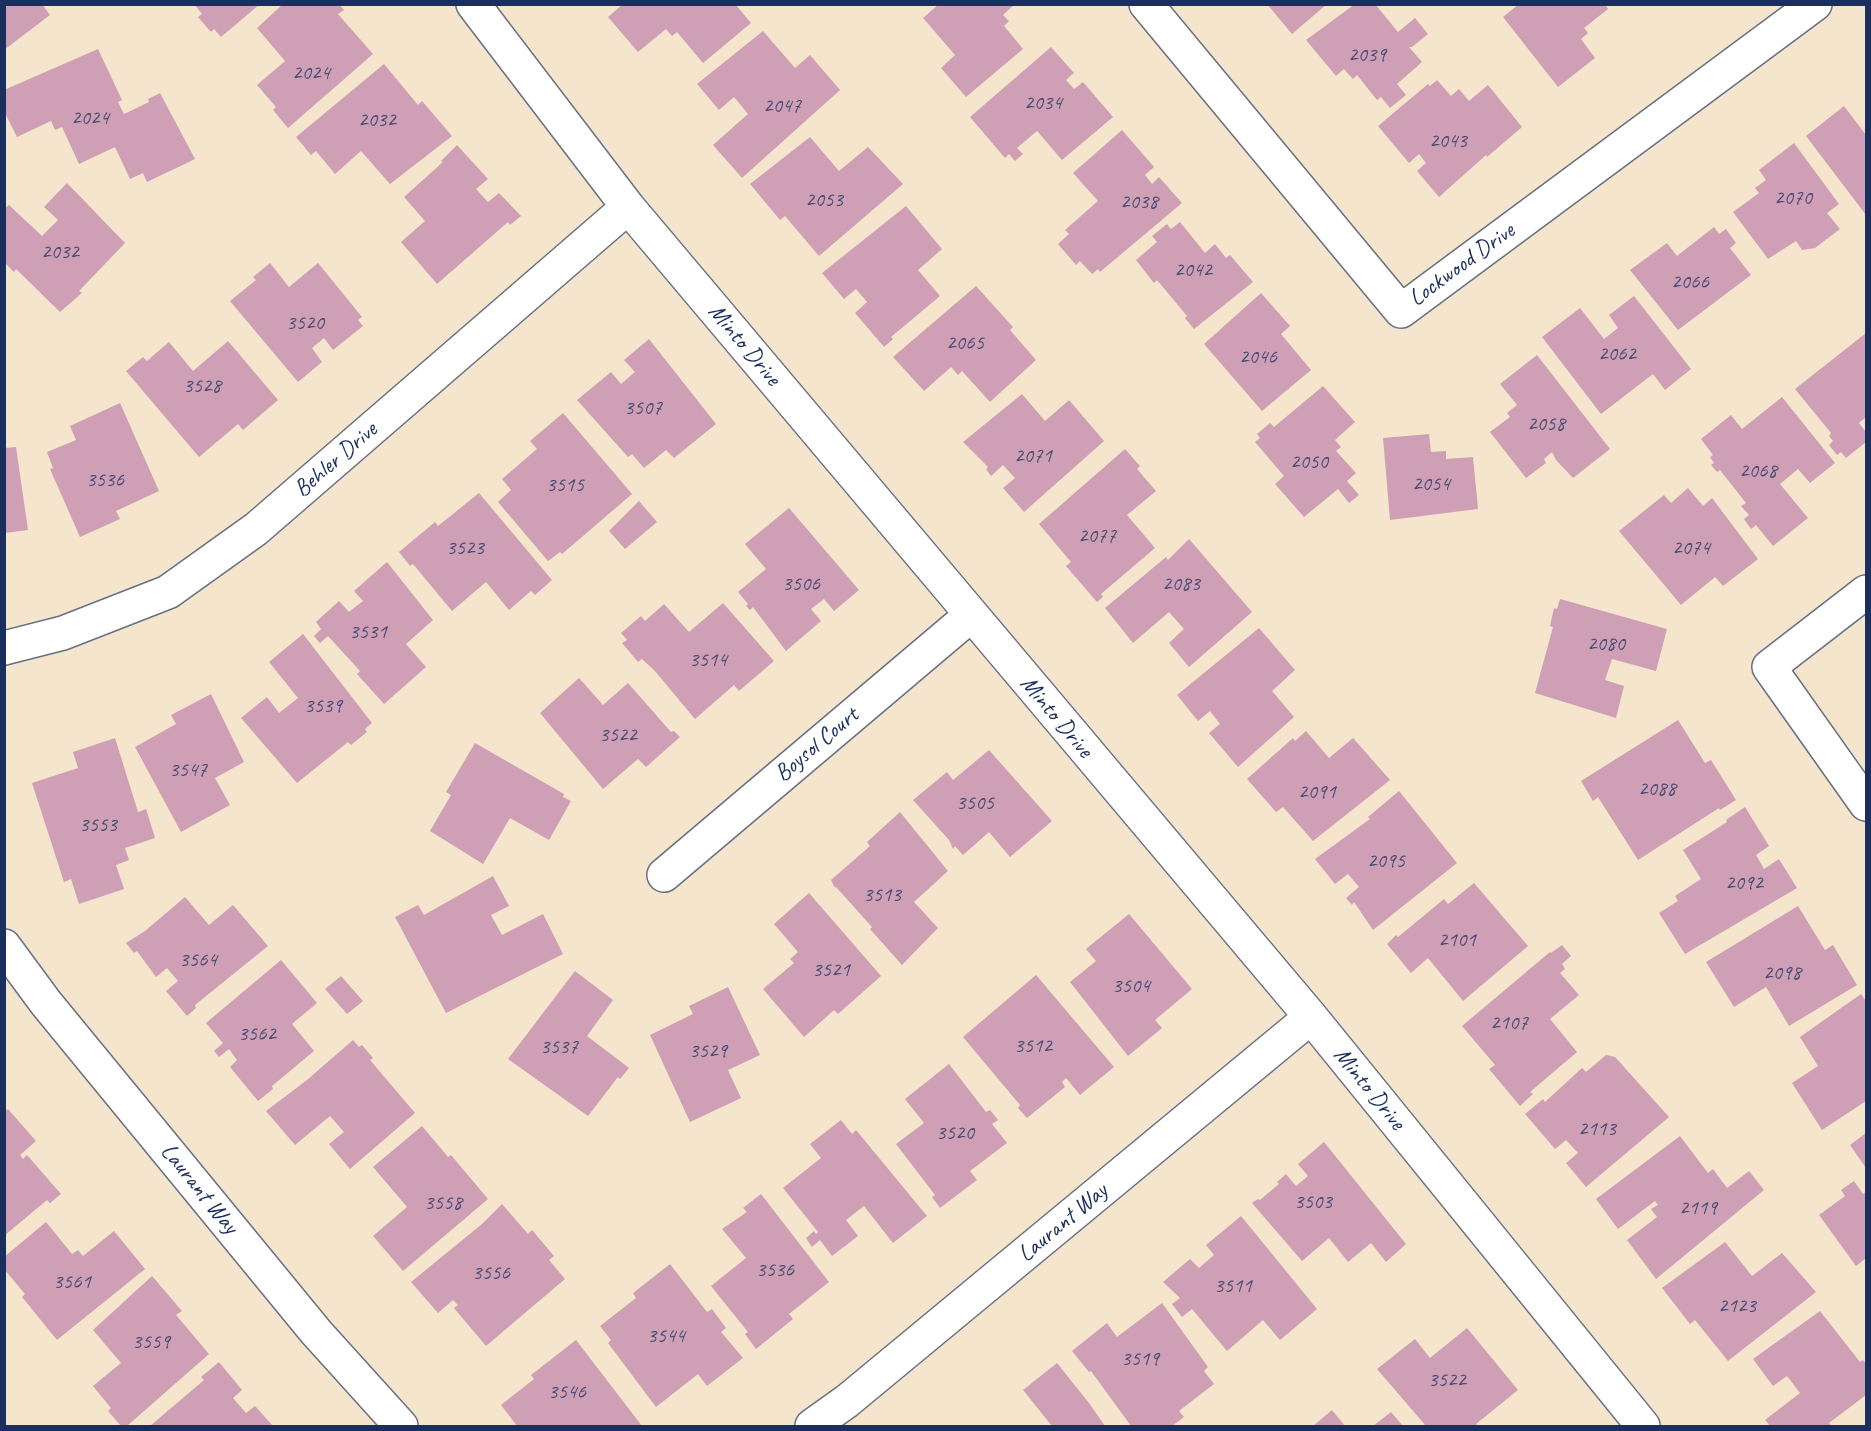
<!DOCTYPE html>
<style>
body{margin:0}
#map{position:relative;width:1871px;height:1431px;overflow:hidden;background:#f4e5cc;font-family:Caveat,sans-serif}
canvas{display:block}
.frame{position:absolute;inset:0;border:6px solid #1b2f5e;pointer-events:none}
</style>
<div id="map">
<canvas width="1871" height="1431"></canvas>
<div class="frame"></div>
</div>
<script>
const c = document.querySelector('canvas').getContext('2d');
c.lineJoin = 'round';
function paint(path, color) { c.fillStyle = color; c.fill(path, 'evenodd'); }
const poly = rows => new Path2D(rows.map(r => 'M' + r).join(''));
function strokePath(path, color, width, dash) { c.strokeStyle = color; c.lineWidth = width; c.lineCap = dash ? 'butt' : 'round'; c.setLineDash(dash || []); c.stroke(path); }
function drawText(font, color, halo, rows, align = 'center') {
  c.font = font + ' Caveat,sans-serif'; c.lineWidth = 4.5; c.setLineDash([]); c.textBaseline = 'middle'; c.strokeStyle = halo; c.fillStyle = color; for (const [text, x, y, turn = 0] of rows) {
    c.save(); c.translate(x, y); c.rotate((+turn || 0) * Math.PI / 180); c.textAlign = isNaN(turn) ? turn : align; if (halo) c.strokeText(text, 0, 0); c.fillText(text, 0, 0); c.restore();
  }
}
const building = poly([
 [4,4,42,4,50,15,4,50],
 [194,4,260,4,221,37,214,29,211,32,198,17,202,14],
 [283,4,339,4,344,10,338,14,373,54,288,128,273,110,276,107,257,85,285,61,257,28],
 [623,4,735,4,751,23,703,63,677,32,672,36,666,29,638,52,608,17],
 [939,4,1015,4,1003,15,1009,21,1004,26,1023,49,966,97,941,68,955,55,923,18],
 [1267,4,1327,4,1292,34],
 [1355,4,1375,4,1398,32,1415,18,1428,34,1412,47,1409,47,1422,62,1397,84,1406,95,1390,108,1381,97,1377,100,1357,75,1353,79,1344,69,1336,76,1306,40],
 [1519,4,1605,4,1608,9,1584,28,1588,33,1581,39,1595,58,1558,87,1503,17],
 [763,31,795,68,810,55,840,90,742,178,713,145,748,114,734,97,719,110,697,84],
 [1051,47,1074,73,1066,80,1074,89,1083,82,1113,117,1062,160,1037,131,1017,148,1023,154,1015,161,1009,154,1005,158,970,117],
 [98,49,122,100,118,102,124,114,149,102,148,99,160,93,195,159,147,182,143,173,130,179,115,147,79,164,62,127,55,130,51,121,17,137,4,111,4,90],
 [384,64,418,105,422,101,452,136,390,184,361,151,335,174,316,151,311,155,296,137],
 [1437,80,1451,96,1459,89,1469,101,1488,85,1522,127,1487,157,1486,155,1439,197,1417,171,1426,163,1419,154,1409,163,1378,126,1428,84,1430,86],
 [1844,106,1866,135,1866,215,1806,136],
 [1122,130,1154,167,1145,175,1152,184,1159,177,1182,203,1100,272,1098,269,1092,274,1080,261,1076,265,1058,244,1069,234,1065,230,1098,201,1073,173],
 [810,137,839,171,868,147,903,184,819,256,785,216,780,220,750,184],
 [1794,143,1839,204,1827,213,1840,229,1815,248,1802,250,1796,241,1768,259,1733,212,1759,193,1755,188,1766,180,1759,170],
 [457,145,488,179,476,189,488,202,499,193,521,216,510,225,508,222,437,284,401,242,425,221,404,197,443,162,441,161],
 [67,183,125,243,79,291,82,293,60,312,16,269,14,272,4,262,4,209,9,205,42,236,58,220,44,207],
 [906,206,942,249,918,270,940,296,891,337,893,339,884,347,855,313,867,302,856,289,844,299,822,273],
 [1180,222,1205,253,1215,244,1226,258,1230,255,1253,282,1194,329,1185,318,1187,316,1157,280,1154,283,1136,260,1157,242,1152,236,1167,224,1171,229],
 [1714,227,1719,234,1726,229,1736,243,1730,248,1751,275,1678,330,1630,270,1667,243,1677,256],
 [270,263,289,287,318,263,362,317,358,320,363,326,333,350,324,338,312,348,322,362,298,382,230,301,256,280,253,277],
 [976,286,1013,327,1010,330,1036,360,990,402,962,371,958,375,951,367,924,391,893,357],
 [1261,293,1290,326,1281,334,1311,370,1262,411,1204,344],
 [1634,296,1691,369,1665,390,1653,374,1601,414,1542,337,1580,308,1604,339,1618,328,1609,315],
 [1866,333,1866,417,1859,423,1866,432,1866,442,1846,458,1841,452,1837,455,1829,445,1833,441,1829,436,1831,433,1795,389],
 [649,339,716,424,674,458,666,450,644,468,632,454,628,457,577,400,611,372,621,384,635,372,624,360],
 [228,341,278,400,243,430,238,424,199,457,126,371,143,357,147,361,169,342,193,371],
 [1537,355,1610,449,1573,478,1556,460,1552,452,1544,459,1546,463,1526,478,1490,432,1510,417,1507,413,1517,405,1500,384],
 [1323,386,1355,422,1335,440,1341,447,1336,451,1356,473,1347,481,1359,495,1349,503,1338,489,1304,517,1275,484,1284,476,1255,442,1260,438,1257,434,1270,423,1274,427],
 [1022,394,1045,421,1069,400,1104,441,1024,512,1003,488,1015,478,1003,465,991,476,986,469,988,467,963,442],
 [1782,397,1835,463,1810,483,1798,469,1780,484,1808,518,1773,546,1756,525,1751,529,1744,519,1749,515,1741,506,1746,503,1720,470,1717,472,1711,465,1714,463,1710,457,1713,455,1701,439,1731,415,1742,429],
 [120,403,159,491,116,511,120,519,80,537,50,469,53,468,47,452,76,440,70,426],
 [563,413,632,494,562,554,560,552,548,561,498,502,511,490,502,479,537,449,530,441],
 [1429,434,1431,452,1446,451,1446,459,1473,457,1478,509,1390,520,1383,438],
 [16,447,28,530,5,533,5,448],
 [1125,449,1140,466,1137,469,1156,491,1127,515,1155,548,1101,594,1103,597,1097,602,1066,566,1071,562,1039,524],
 [1688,488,1703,506,1712,498,1758,559,1723,586,1715,577,1681,605,1619,531,1664,495,1671,503],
 [479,493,552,580,535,595,531,591,509,610,486,582,452,611,413,564,410,566,399,552,435,522,438,526],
 [639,501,657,522,625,549,609,531],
 [789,508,859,590,834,611,824,599,811,609,821,621,786,651,753,607,750,610,746,606,748,604,738,592,766,569,745,544],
 [1189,539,1252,612,1189,667,1169,643,1184,629,1169,612,1133,643,1105,608,1166,557,1168,560],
 [387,562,433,620,406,644,426,667,384,704,357,674,360,671,328,636,320,643,314,636,321,629,316,622,339,601,349,612,363,601,354,591],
 [1560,599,1667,629,1656,671,1612,659,1605,680,1624,686,1616,718,1535,693,1553,627,1550,626,1554,608,1557,609],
 [723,603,774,661,739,691,734,685,695,719,654,670,642,659,638,662,622,643,627,640,621,633,641,616,645,621,664,604,689,632],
 [1259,628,1295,670,1272,691,1294,717,1238,767,1209,733,1220,724,1210,711,1198,721,1177,695],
 [303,634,372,723,365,729,367,732,351,745,348,742,297,783,241,718,267,697,279,713,298,698,269,662],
 [579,678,603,705,628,683,671,732,674,731,680,737,646,767,638,759,603,789,540,713],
 [211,694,244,762,215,778,230,805,181,832,135,747,176,724,171,715],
 [1678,720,1705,763,1711,760,1736,800,1720,810,1719,808,1638,860,1598,797,1593,801,1581,781],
 [1306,731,1329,758,1353,738,1390,780,1313,841,1283,807,1276,812,1247,779,1293,738,1295,741],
 [115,738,138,812,146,809,155,838,125,848,129,860,116,865,124,889,79,904,71,879,64,882,32,783,78,768,73,752],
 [475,743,564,794,563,797,571,801,549,840,510,818,483,864,430,831,451,795,446,792],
 [989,750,1052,821,1010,857,989,832,963,855,955,846,953,849,949,840,913,800,947,772,953,780],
 [1399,791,1457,863,1373,930,1354,902,1352,905,1346,898,1359,887,1348,874,1335,884,1315,859,1370,819,1368,817],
 [1745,807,1769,846,1756,855,1764,869,1779,859,1797,888,1685,954,1659,913,1678,901,1675,896,1701,879,1683,850,1727,822,1726,820],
 [900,812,948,871,914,902,938,928,902,965,870,929,872,927,836,887,835,888,831,880,870,846,867,842],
 [493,876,509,906,491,915,502,935,543,914,563,954,446,1013,395,917,418,905,424,915],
 [1474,883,1528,946,1463,1001,1428,958,1411,973,1387,944,1396,935,1398,937,1444,899,1448,904],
 [809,893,881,976,838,1014,834,1010,804,1037,763,989,794,963,790,959,798,952,774,924],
 [185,897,209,925,233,905,268,946,195,1005,196,1008,187,1016,166,991,178,981,167,968,156,977,137,951,134,953,126,943,145,931],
 [1798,906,1825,950,1833,945,1857,985,1789,1026,1766,987,1734,1007,1706,962],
 [1129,914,1192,989,1155,1020,1162,1028,1128,1056,1070,982,1096,961,1086,949],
 [1562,945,1571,956,1562,964,1565,969,1560,973,1579,995,1550,1019,1577,1052,1530,1092,1533,1094,1520,1106,1489,1069,1495,1065,1462,1026,1550,952,1551,953],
 [281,960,317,1003,292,1024,314,1051,272,1086,273,1089,258,1101,230,1067,237,1060,229,1049,219,1057,214,1051,223,1043,206,1023],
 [575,971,613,1000,587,1036,629,1068,620,1079,618,1077,588,1116,508,1059],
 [1036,975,1114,1067,1080,1095,1066,1078,1062,1082,1065,1087,1027,1118,1018,1108,1020,1105,963,1037],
 [341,976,363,1001,347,1014,325,989],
 [728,987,760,1055,728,1070,741,1098,690,1122,650,1035,693,1014,689,1006],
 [1861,994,1866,1001,1866,1101,1822,1130,1792,1083,1818,1066,1800,1037],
 [353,1040,359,1047,362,1045,373,1058,370,1060,415,1113,350,1169,329,1144,344,1132,330,1116,295,1145,266,1111,307,1080],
 [1606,1055,1615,1057,1669,1117,1586,1187,1566,1163,1578,1153,1566,1140,1555,1149,1525,1114,1543,1099,1545,1102,1582,1068,1586,1072],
 [949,1064,986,1112,990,1110,998,1120,992,1124,1007,1143,970,1171,977,1180,940,1208,932,1197,935,1195,896,1144,924,1123,905,1099],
 [8,1109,36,1141,20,1155,23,1159,27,1155,61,1194,50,1203,47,1200,4,1236,4,1112],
 [841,1120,852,1134,856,1130,927,1216,893,1243,864,1206,846,1220,858,1236,832,1256,820,1240,812,1247,806,1238,814,1231,816,1234,818,1232,783,1188,821,1158,810,1144],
 [422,1126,448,1157,451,1155,488,1199,403,1271,373,1236,407,1207,373,1167],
 [1866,1133,1866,1168,1850,1145],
 [1680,1136,1708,1173,1713,1169,1727,1188,1749,1171,1764,1190,1656,1279,1627,1240,1657,1217,1651,1209,1658,1205,1655,1201,1618,1229,1596,1199],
 [1324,1142,1406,1244,1386,1262,1371,1243,1348,1262,1329,1238,1302,1261,1252,1203,1258,1199,1260,1200,1279,1184,1277,1182,1286,1174,1296,1186,1308,1176,1298,1164],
 [1854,1181,1863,1194,1866,1192,1866,1258,1856,1266,1819,1215,1845,1196,1841,1190],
 [761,1194,829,1282,789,1314,793,1319,756,1349,745,1334,748,1332,711,1286,746,1258,722,1229,747,1212,743,1208],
 [502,1204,528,1234,532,1230,554,1256,549,1260,565,1279,486,1346,454,1308,458,1305,453,1300,438,1313,411,1282,482,1224],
 [1241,1216,1317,1309,1280,1340,1263,1320,1227,1351,1192,1309,1182,1317,1172,1304,1180,1298,1163,1282,1190,1259,1199,1268,1214,1255,1206,1245],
 [46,1222,72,1254,78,1250,83,1256,114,1231,145,1269,57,1340,22,1297,25,1294,4,1269,4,1257],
 [1725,1242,1752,1276,1782,1253,1816,1292,1728,1361,1695,1320,1690,1324,1662,1288],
 [670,1264,707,1312,712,1309,726,1328,721,1332,743,1358,707,1386,698,1374,656,1407,608,1343,611,1340,600,1326,636,1298,633,1293],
 [152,1276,182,1311,176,1315,209,1354,127,1426,121,1426,108,1411,111,1408,93,1386,121,1363,93,1330],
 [1162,1303,1208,1367,1204,1371,1214,1384,1179,1411,1184,1417,1172,1426,1131,1426,1091,1371,1089,1372,1072,1351,1107,1323,1117,1337],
 [1820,1311,1860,1362,1863,1360,1866,1364,1866,1395,1829,1423,1832,1426,1770,1426,1765,1420,1800,1393,1787,1376,1773,1386,1753,1359],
 [1467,1328,1518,1390,1476,1424,1478,1426,1426,1426,1377,1369,1415,1339,1430,1358],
 [576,1340,642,1426,517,1426,501,1405,534,1379,531,1375],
 [219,1362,242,1390,233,1398,246,1413,255,1406,273,1426,150,1426,204,1380,201,1377],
 [1057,1363,1089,1403,1105,1426,1052,1426,1023,1390],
 [1332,1410,1345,1426,1313,1426],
 [1391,1412,1403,1426,1373,1426]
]);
const minor = poly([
 [473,4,628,207,1311,1017,1643,1426],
 [1146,4,1401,311,1815,4],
 [1866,592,1769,667,1866,804],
 [4,648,63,633,168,592,256,529,628,207],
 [664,875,970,616],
 [4,946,46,1003,316,1332,401,1426],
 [812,1426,847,1401,1311,1017]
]);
const numberNames = [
 ["2039",1367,55],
 ["2024",311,73],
 ["2034",1043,103],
 ["2047",782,106],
 ["2024",90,118],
 ["2032",377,120],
 ["2043",1448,141],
 ["2070",1793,198],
 ["2053",824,200],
 ["2038",1139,202],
 ["2032",60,252],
 ["2042",1193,270],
 ["2066",1690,282],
 ["3520",305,323],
 ["2065",965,343],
 ["2062",1617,354],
 ["2046",1258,357],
 ["3528",202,386],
 ["3507",643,408],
 ["2058",1546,424],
 ["2071",1033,456],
 ["2050",1309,462],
 ["2068",1758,471],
 ["3536",105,480],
 ["2054",1431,484],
 ["3515",565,485],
 ["2077",1097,536],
 ["3523",465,548],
 ["2074",1691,548],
 ["3506",801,584],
 ["2083",1181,584],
 ["3531",368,632],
 ["2080",1606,644],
 ["3514",708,660],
 ["3539",323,706],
 ["3522",618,735],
 ["3547",188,770],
 ["2088",1657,789],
 ["2091",1317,792],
 ["3505",975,803],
 ["3553",98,825],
 ["2095",1386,861],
 ["2092",1744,883],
 ["3513",882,895],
 ["2101",1457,940],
 ["3564",198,960],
 ["3521",831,970],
 ["2098",1782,973],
 ["3504",1131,986],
 ["2107",1509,1023],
 ["3562",257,1034],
 ["3512",1033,1046],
 ["3537",559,1047],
 ["3529",708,1051],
 ["2113",1597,1129],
 ["3520",955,1133],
 ["3503",1313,1202],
 ["3558",443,1203],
 ["2119",1698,1208],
 ["3536",775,1270],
 ["3556",491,1273],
 ["3561",72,1282],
 ["3511",1233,1286],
 ["2123",1737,1306],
 ["3544",666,1336],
 ["3559",151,1342],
 ["3519",1140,1359],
 ["3522",1447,1380],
 ["3546",567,1392]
];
const streetNames = [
 ["Lockwood Drive",1462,265,-36],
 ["Minto Drive",744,345,50],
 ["Behler Drive",336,460,-41],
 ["Minto Drive",1056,717,50],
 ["Boysol Court",817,745,-40],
 ["Minto Drive",1369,1089,51],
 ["Laurant Way",199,1189,51],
 ["Laurant Way",1063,1223,-40]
];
paint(building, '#cfa0b5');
strokePath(minor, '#676f84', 36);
strokePath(minor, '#fff', 33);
drawText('21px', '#484b74', null, numberNames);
drawText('24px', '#1b2f5e', '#fff', streetNames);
</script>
